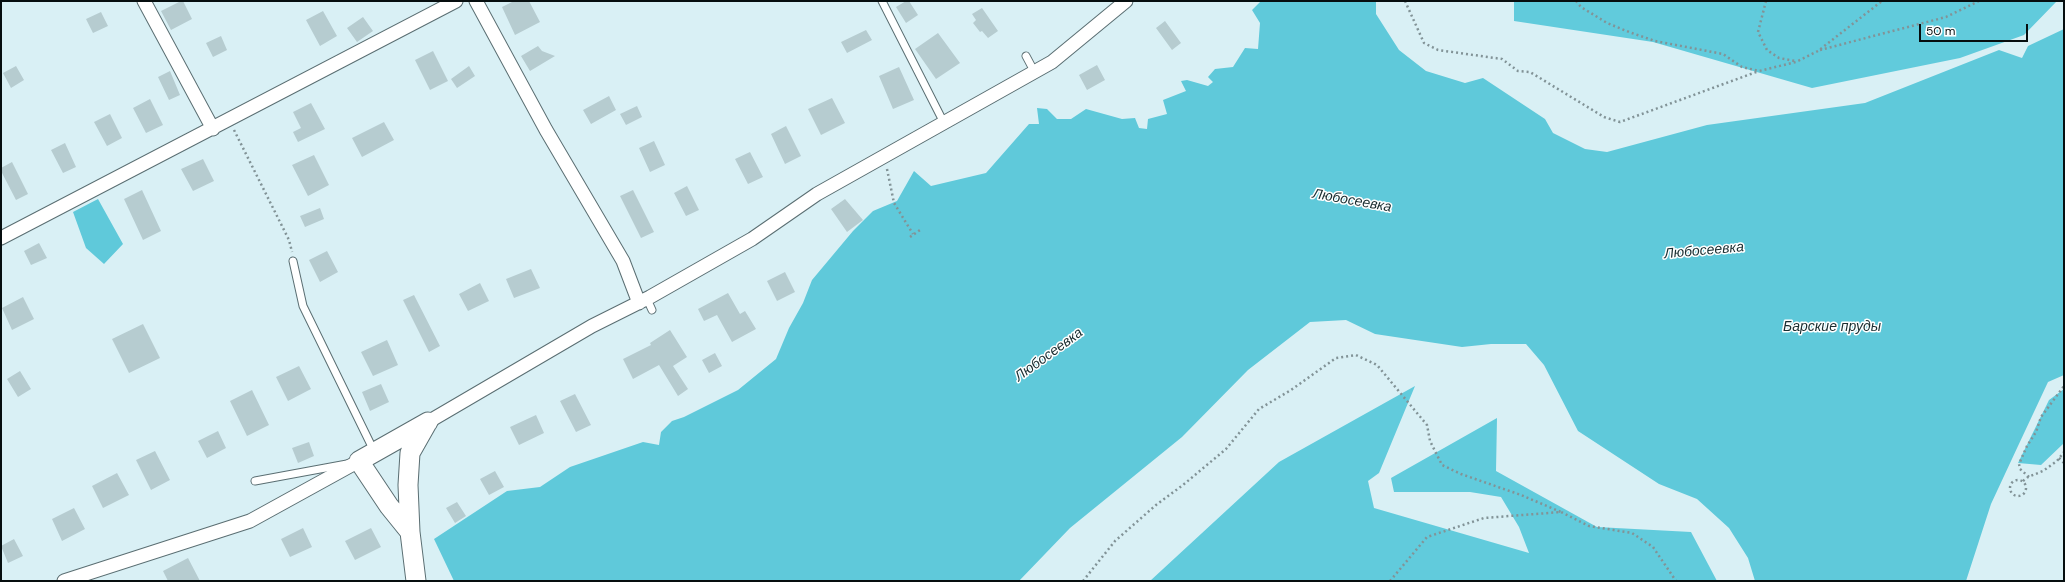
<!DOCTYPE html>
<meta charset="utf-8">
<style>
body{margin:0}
#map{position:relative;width:2065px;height:582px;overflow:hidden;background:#d9f0f5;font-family:"DM Sans",sans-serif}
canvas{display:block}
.frame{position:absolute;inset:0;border:2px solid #060e0f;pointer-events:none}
.scale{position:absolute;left:1919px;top:24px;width:109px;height:18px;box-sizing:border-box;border:2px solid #060e0f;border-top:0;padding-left:5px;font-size:12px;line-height:14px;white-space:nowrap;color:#060e0f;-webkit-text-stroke:3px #fff;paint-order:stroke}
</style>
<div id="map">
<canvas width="2065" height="582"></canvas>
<div class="frame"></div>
<div class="scale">50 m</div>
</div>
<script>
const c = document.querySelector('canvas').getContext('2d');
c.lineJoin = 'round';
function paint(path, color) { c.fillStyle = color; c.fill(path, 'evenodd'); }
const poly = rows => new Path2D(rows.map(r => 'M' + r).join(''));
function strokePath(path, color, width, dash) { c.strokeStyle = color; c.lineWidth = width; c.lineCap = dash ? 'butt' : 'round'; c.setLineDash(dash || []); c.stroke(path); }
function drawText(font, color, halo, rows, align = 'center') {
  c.font = font + ' "DM Sans",sans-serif'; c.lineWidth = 3; c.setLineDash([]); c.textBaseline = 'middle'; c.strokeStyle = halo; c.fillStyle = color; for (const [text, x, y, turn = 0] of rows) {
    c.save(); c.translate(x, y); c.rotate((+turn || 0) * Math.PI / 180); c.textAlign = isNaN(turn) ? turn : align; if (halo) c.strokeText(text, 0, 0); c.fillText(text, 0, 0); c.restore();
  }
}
const forest = poly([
 [1514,1,2057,1,2024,35,1960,58,1812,88,1653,42,1514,21],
 [1415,386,1379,473,1368,481,1374,508,1529,553,1519,527,1501,497,1470,492,1394,492,1391,478,1497,418,1496,471,1597,527,1691,532,1717,581,1150,581,1279,462],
 [2064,389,2064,445,2063,444,2041,465,2018,463,2049,400]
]);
const water = poly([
 [1261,1,1376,1,1376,14,1399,50,1426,71,1465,83,1483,78,1545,119,1553,133,1585,149,1607,152,1707,125,1865,103,1999,50,2022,58,2028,46,2064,29,2064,375,2048,382,2018,446,1991,504,1966,581,1755,581,1748,558,1729,528,1697,499,1659,484,1578,431,1544,365,1526,344,1491,344,1462,347,1375,334,1346,320,1310,322,1248,370,1182,437,1070,528,1019,581,454,581,434,539,507,491,540,487,570,467,643,442,659,445,661,432,672,421,684,417,738,390,776,359,789,328,803,303,812,280,853,231,873,211,897,201,914,171,931,186,986,173,1029,124,1039,124,1037,108,1047,109,1057,119,1071,119,1086,109,1122,119,1135,118,1139,128,1147,129,1148,119,1167,114,1163,100,1186,91,1181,81,1187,80,1208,86,1213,82,1208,77,1215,69,1233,67,1245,48,1258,49,1260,23,1252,10],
 [98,199,123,244,104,264,86,248,73,212]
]);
const building = poly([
 [181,1,183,1,192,19,171,30,161,11],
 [514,1,529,1,540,22,515,35,502,7],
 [906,1,909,1,918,15,906,23,896,7],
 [982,8,998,31,988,38,982,31,980,32,973,23,976,20,972,14],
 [323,11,337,36,320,46,306,20],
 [101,12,108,26,93,33,86,19],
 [363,17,373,31,357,42,347,28],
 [1165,21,1181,43,1172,50,1156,28],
 [866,30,872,40,847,53,841,42],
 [938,33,960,63,936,79,915,49],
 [221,36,227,50,213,57,206,43],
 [538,46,542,51,555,56,530,71,521,56],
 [433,51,448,81,430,90,415,60],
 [1097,65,1105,80,1087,90,1079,75],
 [16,66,24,80,11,88,3,73],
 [469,66,475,76,457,88,451,79],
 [899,67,914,100,893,109,879,76],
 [170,71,180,95,169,100,158,77],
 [609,96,616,110,591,124,583,110],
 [832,98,845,123,821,135,808,109],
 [150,99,163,125,146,133,133,108],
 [311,103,325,129,298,142,293,132,301,128,293,112],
 [637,106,642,117,626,125,620,114],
 [110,114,122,138,107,146,94,122],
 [384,122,394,140,362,157,352,138],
 [786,126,801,156,785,164,771,134],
 [654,141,665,165,650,172,639,148],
 [65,143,76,167,63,173,51,150],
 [750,152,763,177,748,184,735,159],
 [314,155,329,185,308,196,292,165],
 [203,159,214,181,193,191,181,169],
 [12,162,28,194,16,200,1,171,1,168],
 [687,186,699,210,686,216,674,193],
 [142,190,161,231,143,240,124,199],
 [633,190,654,232,641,238,620,196],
 [845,199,863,220,847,232,831,209],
 [320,208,324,219,305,227,300,216],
 [39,243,47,258,31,265,24,251],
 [327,251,338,272,320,282,309,260],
 [531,269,540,288,514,298,506,279],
 [785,272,795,292,777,301,767,281],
 [480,283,489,301,468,311,459,294],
 [728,293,740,314,745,311,756,329,732,342,717,315,704,321,698,309],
 [414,295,440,346,429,352,403,300],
 [23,297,34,319,12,330,2,308],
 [143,324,160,358,129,373,112,339],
 [670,330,687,357,673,366,688,389,678,396,659,365,633,379,623,359,651,345,650,343],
 [387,340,398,365,373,376,361,352],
 [715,353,722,366,709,373,702,360],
 [299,366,311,389,288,401,276,377],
 [20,371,31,389,18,397,7,379],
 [381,384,389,402,370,411,362,392],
 [252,390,269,425,247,436,230,401],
 [575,394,591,425,576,432,560,401],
 [536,415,544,433,519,445,510,427],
 [218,431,226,448,207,458,198,441],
 [309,442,314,456,298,463,292,448],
 [155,451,170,480,151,490,136,460],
 [495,471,504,487,489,495,480,479],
 [117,473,129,495,103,508,92,486],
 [457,502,466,516,455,523,446,508],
 [74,508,85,529,62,541,52,519],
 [303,528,312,547,290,557,281,539],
 [371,528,381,547,355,560,345,541],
 [14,539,23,556,8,563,1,546],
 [188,558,200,581,168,581,163,571]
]);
const path = poly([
 [1405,1,1424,43,1438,50,1502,59,1518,71,1530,72,1604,117,1620,122,1759,71],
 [1576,1,1581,7,1607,23,1629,32,1655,41,1723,54,1742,67,1759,71,1796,62,1818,51,1882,1],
 [1766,1,1758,32,1767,50,1779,58,1795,61],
 [1820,50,1946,17,1979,1],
 [234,130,289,240,292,252],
 [887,169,894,203,913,234],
 [910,237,920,230],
 [2059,458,2064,463],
 [2029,477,2020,469,2019,464,2027,446,2036,432,2041,417,2064,386],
 '2010 488a8 8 0 1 1 16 0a8 8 0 1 1-16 0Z',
 [2023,481,2028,477,2043,471,2057,461,2064,452],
 [1083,581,1115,541,1156,505,1183,485,1226,449,1259,409,1291,390,1336,358,1356,355,1377,365,1427,425,1430,441,1442,465,1461,474,1521,495,1561,512],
 [1390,581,1427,537,1484,518,1561,512,1589,526,1632,533,1653,547,1676,581]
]);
const lane = poly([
 [882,1,943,121],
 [1026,56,1034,71],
 [293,261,303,306,374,451],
 [647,299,652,310],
 [255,481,347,464]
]);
const street = poly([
 [144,1,213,129],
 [476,1,546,130,623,261,639,303],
 [1,238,456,1],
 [428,422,592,326,650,297,752,239,817,194,1052,62,1126,1],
 [64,581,250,521,359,461]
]);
const secondary = poly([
 [410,532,389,506,359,461,428,422],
 [416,581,410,532,408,485,410,453,427,423]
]);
const waterNames = [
 ["Любосеевка",1352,201,10],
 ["Любосеевка",1704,251,-5],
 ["Барские пруды",1832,327],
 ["Любосеевка",1049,355,-36]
];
paint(forest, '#61cbdc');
paint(water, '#5fc9da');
paint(building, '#b6ccd0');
strokePath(lane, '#5a6e72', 9);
strokePath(street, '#5a6e72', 15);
strokePath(secondary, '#5a6e72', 21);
strokePath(path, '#829397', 2.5, [2, 3]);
strokePath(lane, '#fff', 7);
strokePath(street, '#fff', 13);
strokePath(secondary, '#fff', 19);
drawText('italic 14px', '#192d30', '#fff', waterNames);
</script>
